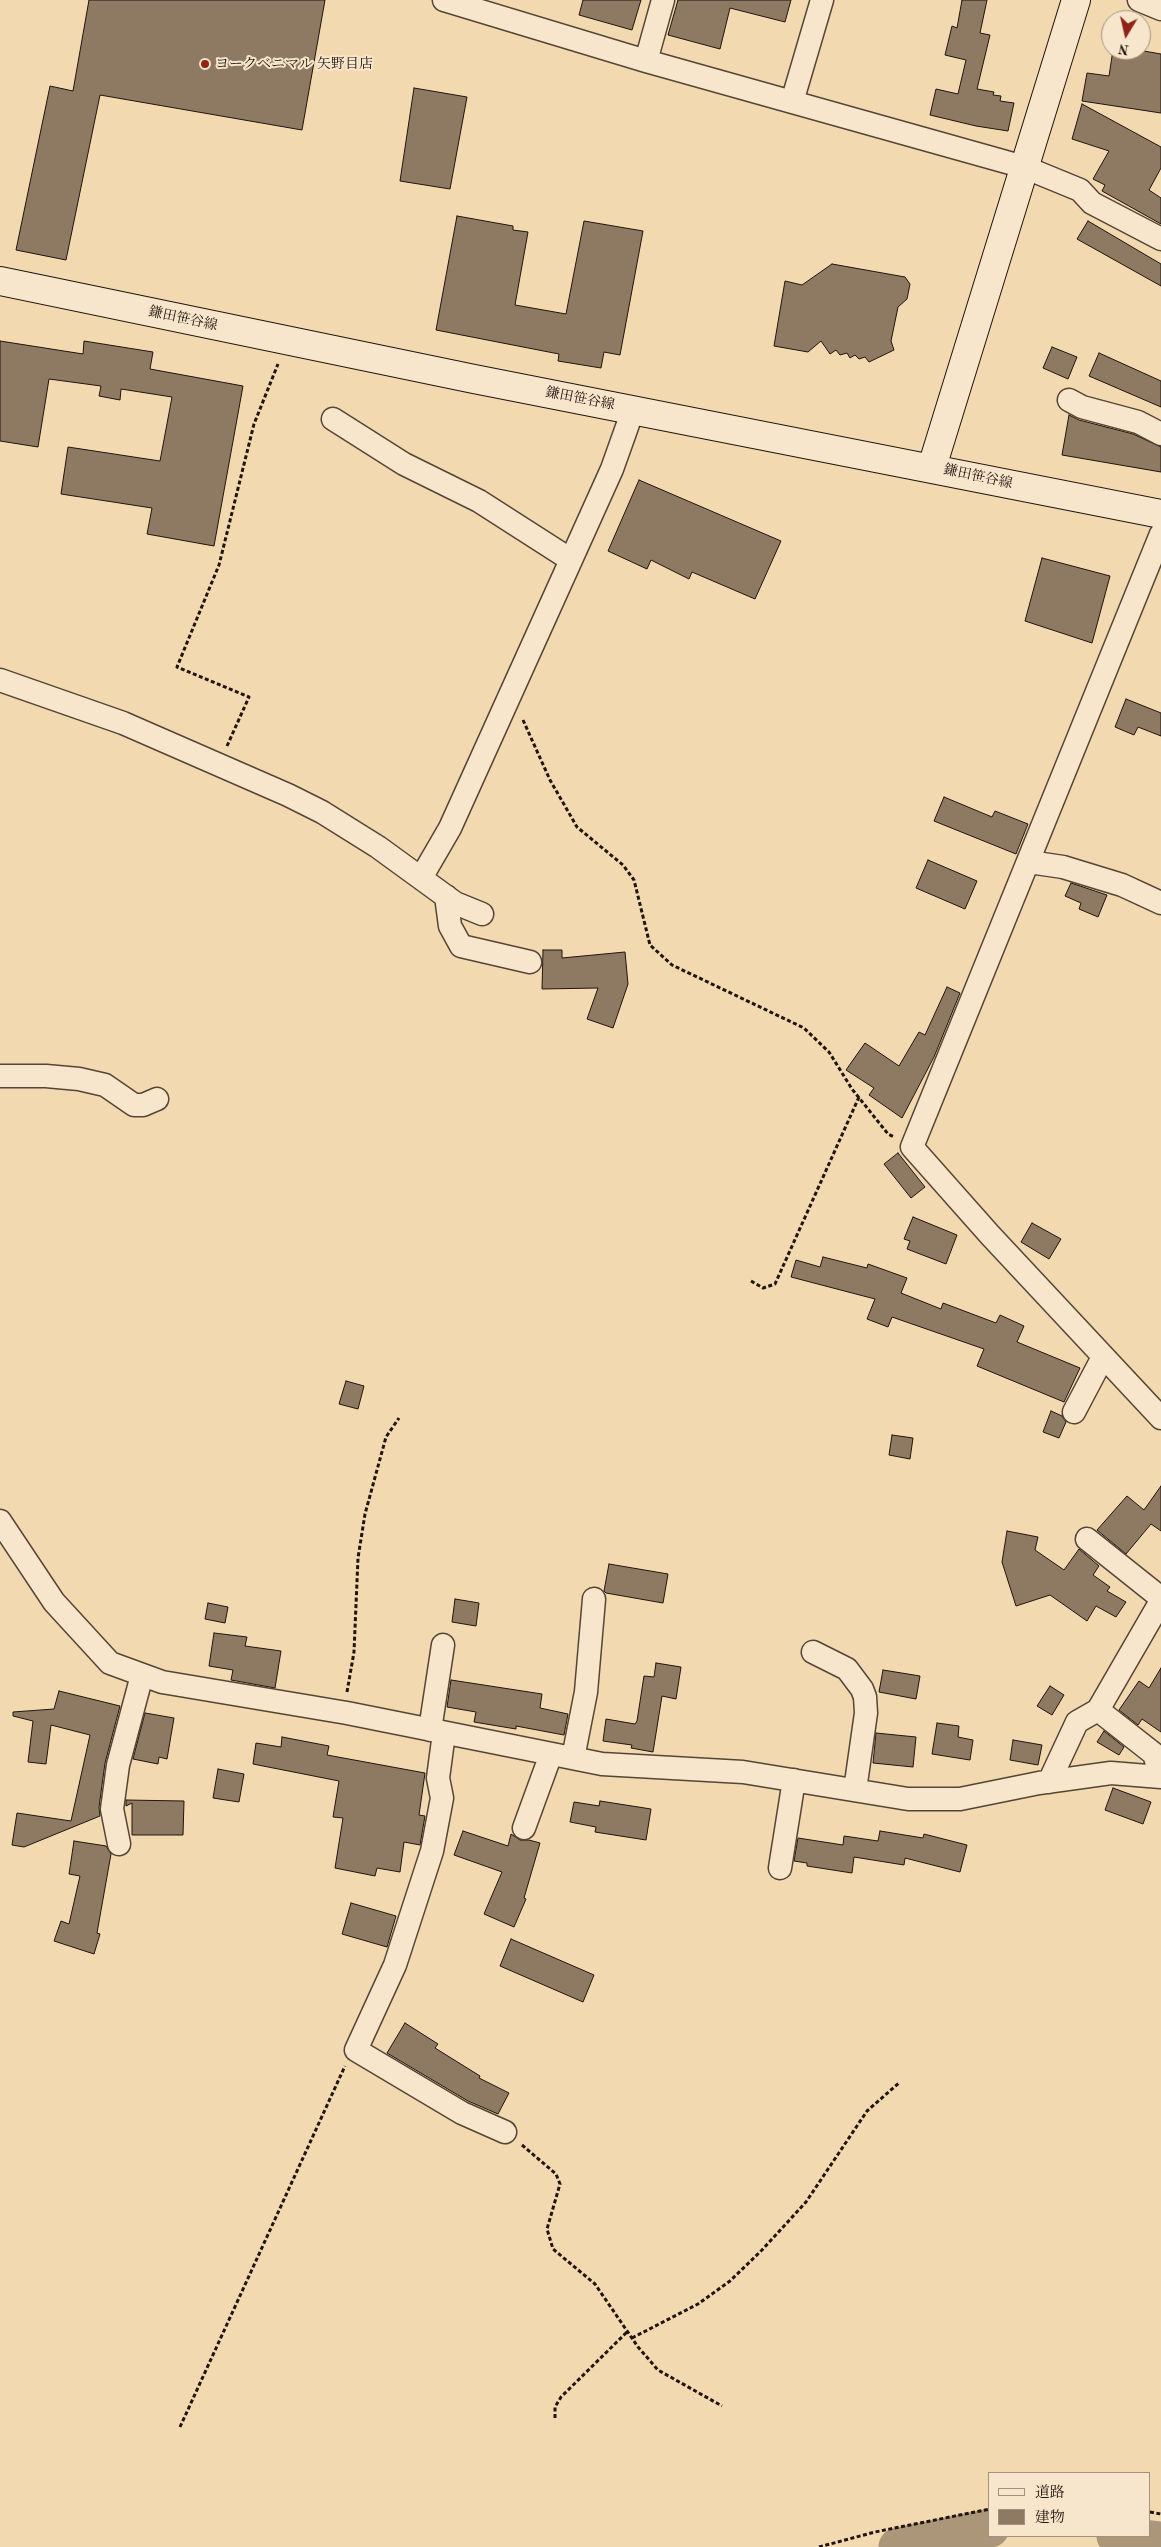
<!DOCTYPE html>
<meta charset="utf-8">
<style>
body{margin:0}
#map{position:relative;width:1161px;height:2547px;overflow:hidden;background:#f3d9b0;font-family:"Old Standard TT","Noto Serif JP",serif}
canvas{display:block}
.legend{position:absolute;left:988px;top:2472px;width:162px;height:65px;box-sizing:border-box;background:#f7e6cc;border:1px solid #a19280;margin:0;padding:6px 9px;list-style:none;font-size:15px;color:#20140e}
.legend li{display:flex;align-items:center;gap:10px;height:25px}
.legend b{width:25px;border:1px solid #a19280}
.north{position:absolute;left:1101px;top:10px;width:50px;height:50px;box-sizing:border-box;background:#f7e6cc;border:1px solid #a19280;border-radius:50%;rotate:189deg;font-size:14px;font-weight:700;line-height:20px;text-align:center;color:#20140e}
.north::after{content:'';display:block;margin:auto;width:18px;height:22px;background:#8f2418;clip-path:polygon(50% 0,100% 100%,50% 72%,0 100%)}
</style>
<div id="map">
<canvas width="1161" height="2547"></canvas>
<ul class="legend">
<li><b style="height:6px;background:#f7e6cc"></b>道路</li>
<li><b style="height:14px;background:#8e7a62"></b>建物</li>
</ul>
<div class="north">N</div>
</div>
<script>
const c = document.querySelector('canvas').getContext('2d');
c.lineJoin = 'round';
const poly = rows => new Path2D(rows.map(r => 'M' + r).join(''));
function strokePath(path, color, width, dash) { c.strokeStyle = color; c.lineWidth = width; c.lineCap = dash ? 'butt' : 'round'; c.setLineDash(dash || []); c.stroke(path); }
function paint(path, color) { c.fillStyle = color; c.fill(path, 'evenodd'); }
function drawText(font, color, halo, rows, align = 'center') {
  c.font = font + ' "Old Standard TT","Noto Serif JP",serif'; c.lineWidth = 4; c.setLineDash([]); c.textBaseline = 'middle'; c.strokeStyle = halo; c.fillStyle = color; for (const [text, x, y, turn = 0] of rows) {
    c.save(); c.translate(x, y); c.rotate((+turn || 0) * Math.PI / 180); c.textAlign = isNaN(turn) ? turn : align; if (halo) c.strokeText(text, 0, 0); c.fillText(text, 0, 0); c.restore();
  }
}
const river = poly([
 [1116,2536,1161,2541],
 [898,2547,990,2528]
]);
const building = poly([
 [89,0,325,0,302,130,100,95,66,260,16,250,50,86,73,91,89,0],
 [583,0,641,0,632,30,579,15,583,0],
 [678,0,791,0,785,22,730,8,720,49,668,35,678,0],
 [962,0,987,0,980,33,990,35,977,89,994,92,993,95,1001,96,1000,101,1014,103,1008,131,976,126,930,115,936,89,958,94,966,60,945,55,952,26,957,28,962,0],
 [1113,50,1138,50,1161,54,1161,113,1082,101,1087,73,1109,76,1113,50],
 [414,88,467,97,450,189,400,181,414,88],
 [1082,104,1161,147,1161,168,1149,190,1161,198,1161,224,1102,191,1105,185,1093,179,1109,151,1072,139,1082,104],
 [457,216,513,226,513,230,528,232,515,305,566,314,584,221,643,231,620,355,604,352,601,368,558,361,559,354,436,330,457,216],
 [1088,221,1161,264,1161,286,1077,239,1088,221],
 [832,264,905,277,910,284,907,299,898,307,891,341,894,350,869,362,865,357,859,359,855,355,850,358,847,353,840,355,836,350,830,354,821,341,808,352,774,346,785,281,802,285,832,264],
 [0,341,83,354,84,341,153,352,150,369,243,386,214,546,147,534,152,508,61,494,68,447,160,461,172,397,121,389,120,400,99,396,101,386,49,379,38,447,0,441,0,341],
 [1052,347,1077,357,1068,379,1043,368,1052,347],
 [1099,353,1161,381,1161,407,1089,376,1099,353],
 [1069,415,1079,420,1133,434,1161,447,1161,472,1062,455,1069,415],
 [639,480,781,541,755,599,692,572,689,579,651,560,647,569,608,551,639,480],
 [1042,558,1110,576,1092,643,1025,621,1042,558],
 [1126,699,1161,713,1161,736,1138,727,1134,735,1115,727,1126,699],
 [944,797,992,817,995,811,1028,824,1016,854,934,821,944,797],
 [928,860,977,881,965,909,916,888,928,860],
 [1071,883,1107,895,1098,917,1079,909,1081,903,1065,896,1071,883],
 [543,950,562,950,562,958,625,952,628,984,613,1028,587,1019,598,988,542,989,543,950],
 [947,987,960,993,934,1057,902,1118,869,1095,874,1088,846,1070,865,1043,899,1066,919,1032,925,1035,947,987],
 [898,1153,925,1187,911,1198,884,1164,898,1153],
 [913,1217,957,1235,946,1264,907,1249,910,1241,904,1239,913,1217],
 [1032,1223,1061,1239,1049,1259,1021,1242,1032,1223],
 [823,1257,867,1268,868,1264,907,1278,901,1293,941,1309,943,1303,996,1323,1000,1315,1024,1326,1017,1342,1080,1368,1064,1402,977,1366,984,1349,892,1317,888,1327,867,1319,875,1299,791,1277,796,1260,820,1267,823,1257],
 [346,1381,364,1386,358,1409,339,1404,346,1381],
 [1051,1411,1062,1416,1066,1422,1059,1438,1043,1432,1051,1411],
 [892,1435,913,1438,910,1459,889,1455,892,1435],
 [1161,1486,1161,1531,1151,1524,1126,1554,1097,1530,1127,1496,1144,1510,1161,1486],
 [1007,1531,1038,1537,1035,1550,1064,1570,1079,1549,1099,1566,1093,1575,1110,1587,1107,1591,1126,1602,1116,1617,1096,1606,1087,1621,1050,1595,1016,1606,1002,1562,1007,1531],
 [609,1564,668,1574,663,1603,606,1593,604,1591,609,1564],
 [455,1599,479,1603,476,1626,452,1622,455,1599],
 [208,1603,228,1607,225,1623,205,1619,208,1603],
 [214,1633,247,1637,245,1646,281,1651,275,1688,231,1680,233,1670,209,1666,214,1633],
 [656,1663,681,1667,676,1699,662,1696,653,1752,631,1748,632,1745,603,1741,606,1719,635,1724,637,1721,644,1676,654,1677,656,1663],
 [1161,1668,1161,1732,1142,1719,1138,1725,1119,1710,1139,1681,1149,1688,1161,1668],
 [883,1670,920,1676,916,1699,879,1692,883,1670],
 [451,1680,542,1694,540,1708,568,1714,564,1735,516,1726,516,1729,474,1722,476,1712,447,1707,451,1680],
 [1050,1686,1064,1695,1052,1715,1037,1706,1050,1686],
 [59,1691,120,1706,105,1763,99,1807,100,1816,24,1847,12,1845,17,1813,71,1821,90,1735,51,1725,46,1764,28,1762,33,1721,13,1716,13,1712,54,1709,59,1691],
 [145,1713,174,1718,167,1759,159,1757,158,1764,133,1759,145,1713],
 [937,1723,959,1726,958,1737,973,1740,970,1760,932,1754,937,1723],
 [1104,1731,1124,1747,1119,1755,1097,1742,1104,1731],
 [876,1733,916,1737,913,1767,873,1763,876,1733],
 [282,1737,329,1746,327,1755,425,1773,419,1815,425,1816,420,1845,404,1842,400,1872,377,1868,375,1876,335,1868,343,1818,333,1817,339,1781,253,1764,256,1743,281,1747,282,1737],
 [1013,1740,1042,1745,1038,1765,1010,1760,1013,1740],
 [218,1769,244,1774,239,1802,213,1798,218,1769],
 [1113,1788,1151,1802,1143,1824,1105,1810,1113,1788],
 [126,1800,184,1801,183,1835,132,1835,132,1803,126,1806,126,1800],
 [600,1801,651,1809,646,1840,595,1832,596,1827,570,1822,574,1802,599,1806,600,1801],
 [463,1831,508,1846,511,1834,520,1840,529,1840,540,1843,524,1898,526,1899,514,1927,484,1914,502,1872,454,1855,463,1831],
 [880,1831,923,1838,924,1834,967,1845,960,1872,905,1858,904,1865,854,1857,852,1873,807,1866,807,1863,794,1861,798,1838,843,1845,844,1836,878,1841,880,1831],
 [74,1841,106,1846,111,1854,97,1933,100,1934,94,1954,54,1941,61,1921,69,1924,80,1876,69,1874,74,1841],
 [351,1903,396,1916,387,1947,342,1934,351,1903],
 [511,1939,594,1975,583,2002,500,1966,511,1939],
 [405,2023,438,2044,435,2048,480,2076,479,2078,509,2093,498,2114,468,2101,387,2053,405,2023]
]);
const path = poly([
 [523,720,550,780,577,827,623,865,634,880,650,945,672,965,804,1028,829,1052,852,1089,888,1134,894,1137],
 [227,746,249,697,177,667,219,565,254,424,278,364],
 [751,1281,763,1288,775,1284,859,1097],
 [347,1692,354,1652,358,1558,365,1514,386,1437,399,1418],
 [522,2145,556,2174,560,2184,547,2229,553,2249,595,2284,638,2347,658,2370,722,2406],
 [632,2338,698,2304,730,2281,762,2250,806,2202,867,2111,900,2082],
 [555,2418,555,2407,561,2397,628,2331],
 [180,2427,345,2066],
 [1150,2512,1161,2514],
 [819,2547,875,2532,990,2509]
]);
const street = poly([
 [444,0,646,61,1024,167,1080,190,1092,203,1161,239],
 [1139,0,1161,9],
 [646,61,663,0],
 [792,102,822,0],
 [1069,400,1082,407,1138,422,1161,434],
 [333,419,404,464,479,501,571,560],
 [1161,534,912,1147,990,1235,1161,1418],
 [0,680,123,723,288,795,322,812,378,847,455,903,482,914],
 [1029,862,1063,867,1122,885,1161,903],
 [421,878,450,828,571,560,612,469,633,410],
 [446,896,450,926,461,946,530,962],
 [0,1076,46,1076,79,1079,105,1085,134,1105,143,1105,157,1099],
 [1074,1412,1103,1357],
 [0,1521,54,1602,110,1663,162,1682,347,1713,602,1764,743,1772,908,1799,960,1799,1039,1783,1111,1773,1161,1777],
 [1087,1539,1161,1598],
 [813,1652,847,1669,862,1689,865,1697,866,1713,855,1790],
 [430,1730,443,1645],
 [444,1733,438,1778,442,1798,432,1851,395,1965,356,2050,462,2113,505,2132],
 [573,1758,586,1692,594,1599],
 [1161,1777,1154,1754,1098,1710,1161,1601],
 [1049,1782,1077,1722,1098,1710],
 [524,1828,551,1754],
 [119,1844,112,1809,118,1765,142,1675],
 [780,1868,794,1780]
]);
const secondary = poly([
 [0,281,474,379,1161,514],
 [932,467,1076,0]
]);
const markers = [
 [205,64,5,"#8f2418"]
];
const poiNames = [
 ["ヨークベニマル 矢野目店",215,64]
];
const streetNames = [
 ["鎌田笹谷線",183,319,12],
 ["鎌田笹谷線",580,399,11],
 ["鎌田笹谷線",978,477,12]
];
strokePath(river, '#ab9679', 39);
paint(building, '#8e7a62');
strokePath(building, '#20140e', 1);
strokePath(street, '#554536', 25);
strokePath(secondary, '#20140e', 30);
strokePath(path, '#20140e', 3, [4, 2.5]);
strokePath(street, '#f7e6cc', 22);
strokePath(secondary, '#f7e6cc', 28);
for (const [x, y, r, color] of markers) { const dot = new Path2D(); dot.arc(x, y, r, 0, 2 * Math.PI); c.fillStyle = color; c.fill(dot); strokePath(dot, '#f7e6cc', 2); }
drawText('14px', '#20140e', '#f7e6cc', poiNames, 'left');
drawText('14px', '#20140e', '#f7e6cc', streetNames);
</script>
